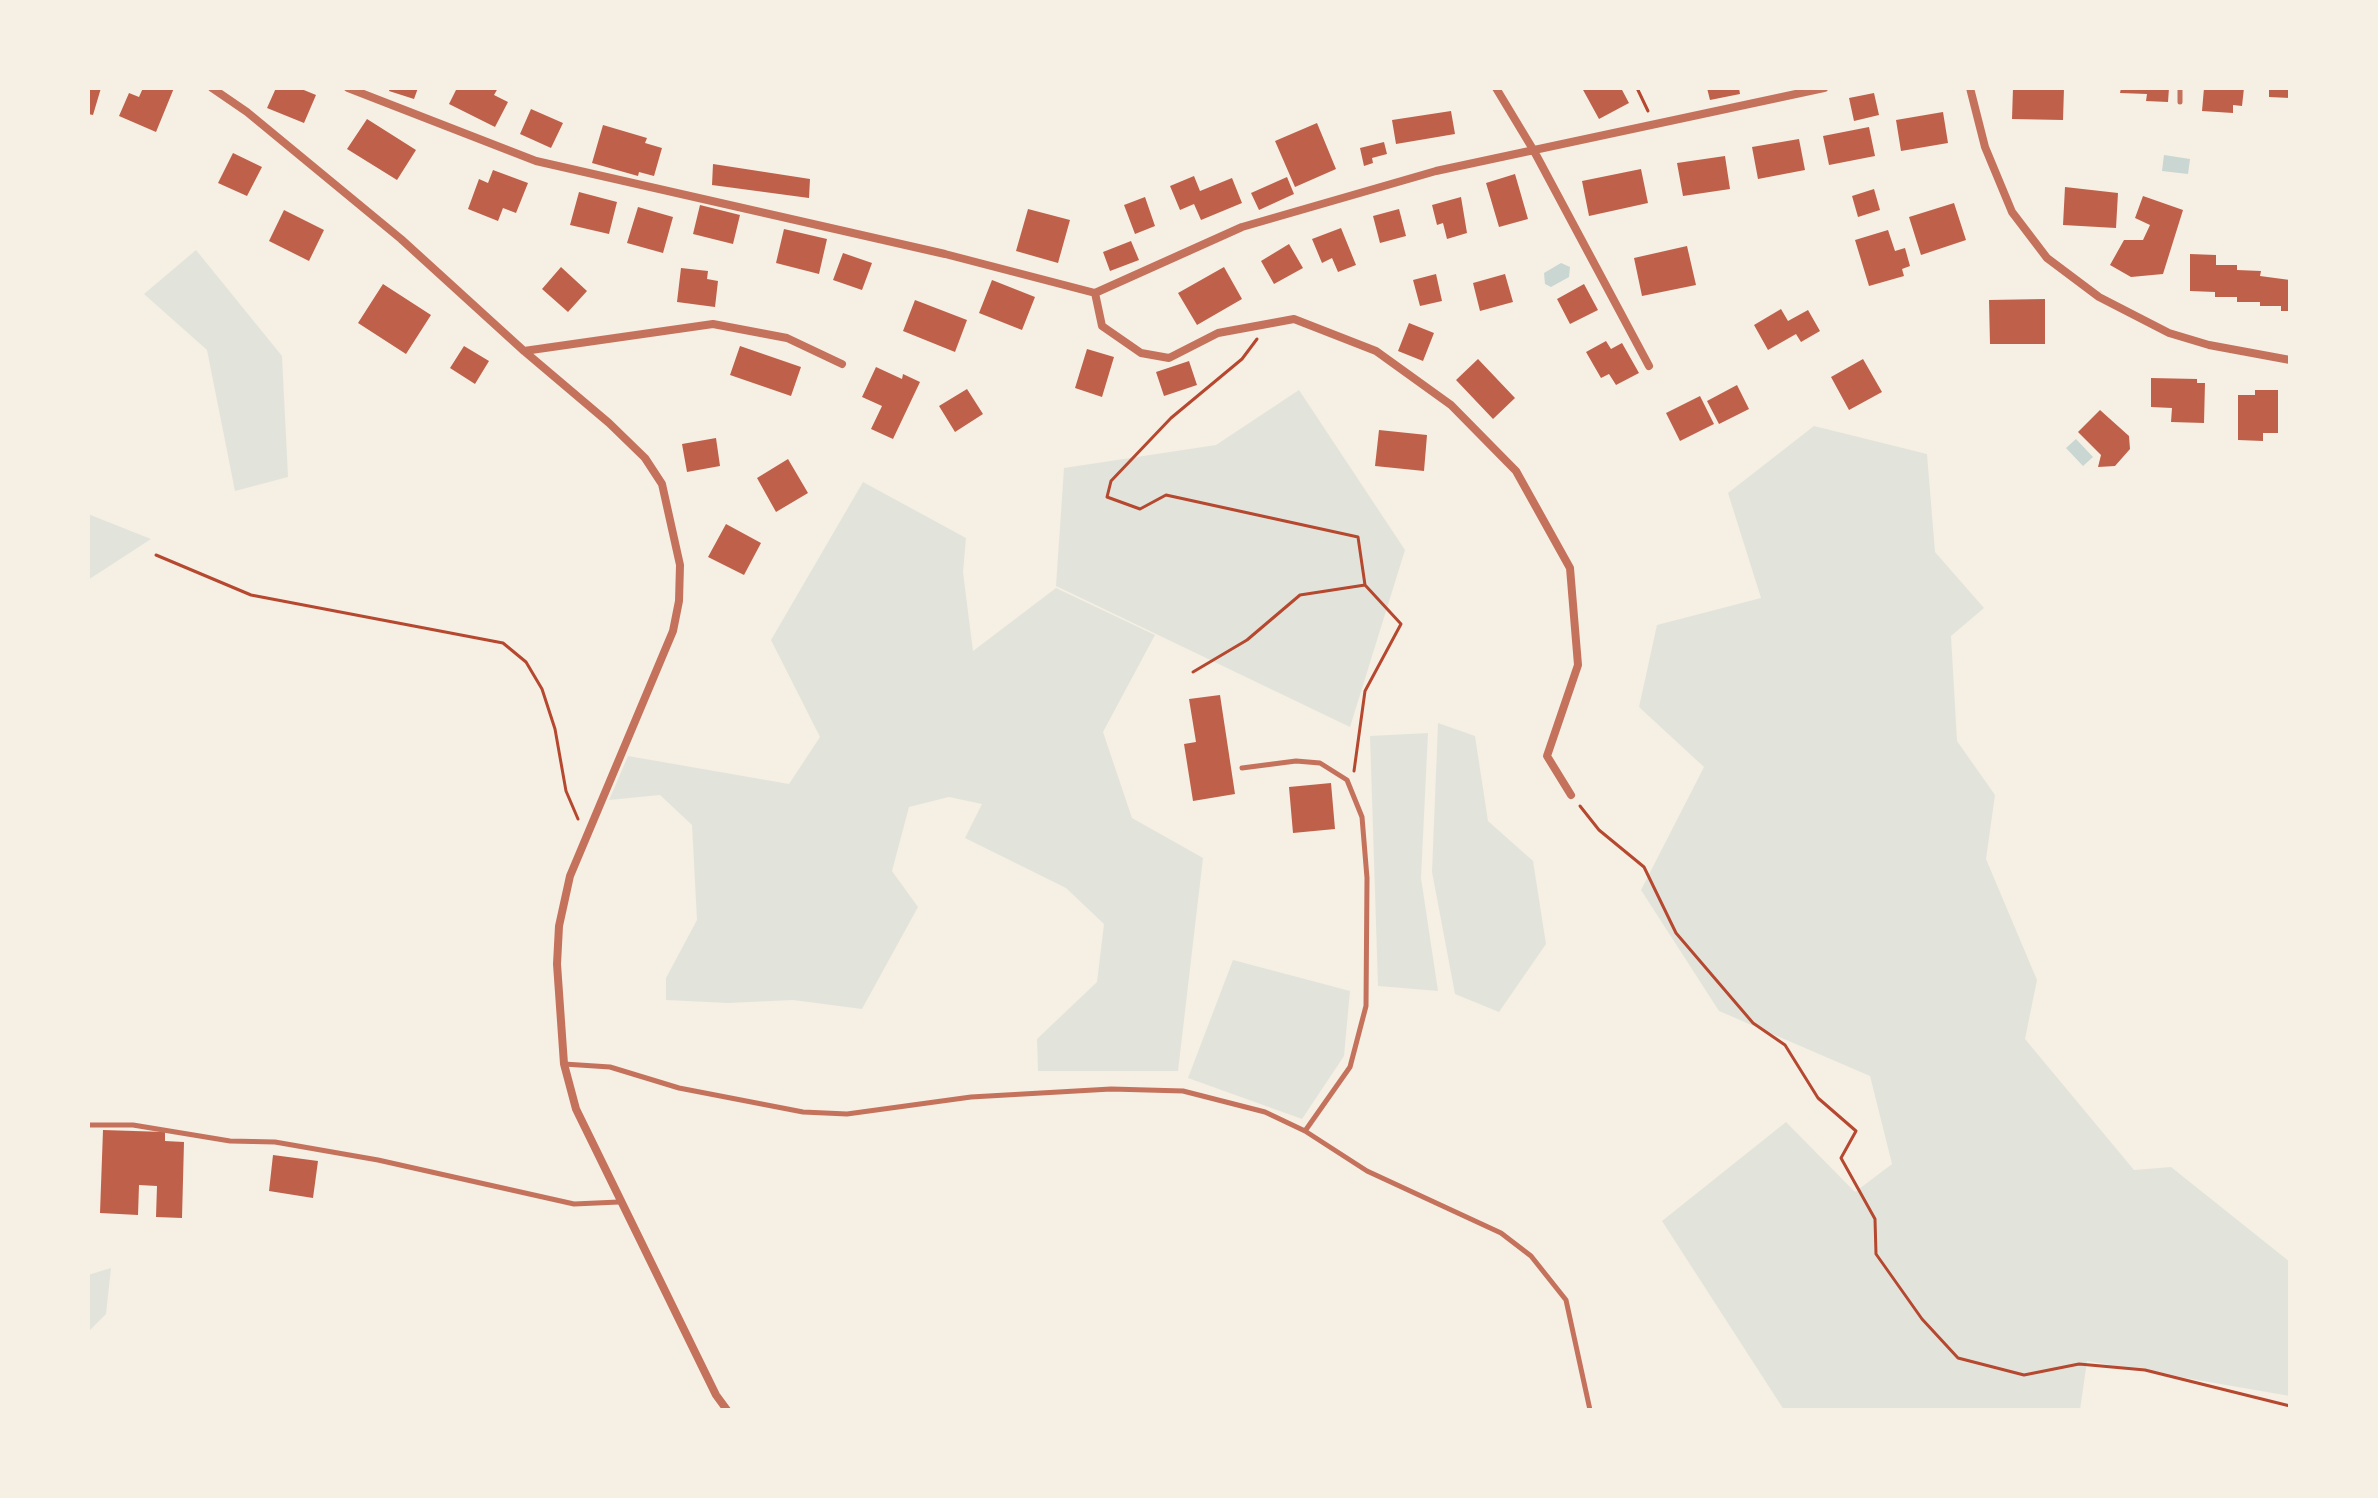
<!DOCTYPE html>
<style>
body{margin:0}
#map{position:relative;width:2378px;height:1498px;overflow:hidden;background:#f6efe4;font-family:"Fira Sans Condensed",sans-serif}
canvas{display:block}
.frame{position:absolute;inset:0;border:90px solid #f6efe4;pointer-events:none}
</style>
<div id="map">
<canvas width="2378" height="1498"></canvas>
<div class="frame"></div>
</div>
<script>
const c = document.querySelector('canvas').getContext('2d');
c.lineJoin = 'round';
function paint(path, color) { c.fillStyle = color; c.fill(path, 'evenodd'); }
const poly = rows => new Path2D(rows.map(r => 'M' + r).join(''));
function strokePath(path, color, width, dash) { c.strokeStyle = color; c.lineWidth = width; c.lineCap = dash ? 'butt' : 'round'; c.setLineDash(dash || []); c.stroke(path); }
const green = poly([
 [196,250,282,356,288,477,235,491,207,350,144,294],
 [1299,390,1405,550,1350,727,1056,586,1064,468,1216,445],
 [1814,426,1927,454,1935,552,1984,608,1951,636,1957,741,1995,795,1986,859,2037,980,2025,1039,2134,1170,2171,1167,2290,1262,2290,1396,2087,1361,2080,1410,1784,1410,1662,1221,1786,1122,1855,1192,1892,1164,1870,1076,1719,1011,1641,890,1704,767,1639,707,1657,625,1761,598,1728,493],
 [863,482,966,538,963,572,973,651,1056,588,1155,635,1103,732,1132,818,1203,858,1178,1071,1038,1071,1037,1039,1097,982,1104,924,1066,888,965,838,982,804,949,797,909,807,892,871,918,907,862,1009,793,1000,728,1003,666,1000,666,978,697,920,692,825,660,795,609,800,628,756,789,784,820,737,771,640],
 [88,514,151,539,88,580],
 [1438,723,1475,736,1488,821,1533,861,1546,944,1499,1012,1455,994,1432,872],
 [1428,733,1421,878,1438,991,1378,986,1370,736],
 [1233,960,1350,991,1344,1056,1302,1119,1188,1078],
 [111,1268,106,1314,88,1332,88,1275]
]);
const water = poly([
 [2164,155,2190,159,2188,174,2162,171],
 [1561,263,1570,267,1569,277,1551,287,1545,284,1544,273],
 [2076,439,2093,457,2083,466,2066,448]
]);
const building = poly([
 [88,88,101,88,93,115,88,114],
 [143,88,174,88,156,132,119,116,129,93,139,97],
 [276,88,299,88,316,95,304,123,267,108],
 [390,88,418,88,414,99,389,91],
 [457,88,498,88,494,95,508,102,495,127,449,104],
 [1582,88,1621,88,1629,103,1599,119],
 [1707,88,1739,88,1740,94,1710,100],
 [2013,88,2064,88,2063,120,2012,119],
 [2121,88,2169,88,2168,102,2146,101,2147,94,2120,93],
 [2204,88,2244,88,2242,106,2233,105,2233,113,2202,111],
 [2269,88,2290,88,2290,98,2269,97],
 [1874,93,1879,115,1854,121,1849,98],
 [531,109,563,123,551,148,520,134],
 [1451,111,1455,134,1396,144,1392,120],
 [1943,112,1948,143,1901,151,1896,120],
 [367,119,416,150,397,180,347,149],
 [1317,123,1336,169,1295,187,1275,141],
 [603,125,647,138,645,143,662,148,654,176,639,172,638,176,592,163],
 [1869,127,1875,156,1829,165,1823,136],
 [1799,139,1805,170,1758,179,1752,147],
 [1384,142,1387,154,1372,158,1373,163,1364,166,1360,148],
 [233,153,262,167,247,196,218,183],
 [1725,156,1730,189,1683,196,1677,163],
 [713,164,810,179,809,198,712,185],
 [1641,169,1648,203,1589,216,1582,181],
 [493,170,528,183,516,213,503,208,498,221,468,209,479,179,488,183],
 [1515,174,1528,219,1499,227,1486,183],
 [1194,176,1200,191,1232,178,1242,203,1201,220,1194,204,1180,210,1170,186],
 [1287,177,1294,194,1259,210,1251,193],
 [2065,187,2118,193,2116,228,2063,225],
 [1874,189,1880,210,1858,217,1852,196],
 [579,192,617,202,609,234,570,225],
 [2143,196,2183,210,2163,274,2131,277,2110,265,2124,240,2143,240,2150,225,2135,218],
 [1145,197,1155,226,1135,234,1124,205],
 [1461,197,1467,233,1447,239,1443,223,1437,225,1432,205],
 [1954,203,1966,240,1921,255,1909,217],
 [700,205,740,215,733,244,693,234],
 [638,207,673,217,663,253,627,243],
 [1028,209,1070,220,1058,263,1016,251],
 [1399,209,1406,236,1380,243,1373,216],
 [284,210,324,230,309,261,269,241],
 [1341,228,1356,265,1338,272,1332,258,1322,263,1312,239],
 [784,229,827,239,819,274,776,263],
 [1888,230,1895,251,1905,248,1910,266,1902,269,1904,276,1869,286,1855,240],
 [1131,241,1139,260,1110,271,1103,252],
 [1289,244,1303,268,1274,284,1261,261],
 [1687,246,1696,285,1642,296,1634,258],
 [843,253,872,263,862,290,833,280],
 [2190,254,2216,255,2216,265,2237,265,2237,270,2261,271,2260,276,2290,280,2290,311,2281,311,2281,306,2260,306,2260,302,2237,302,2237,297,2215,297,2215,292,2190,291],
 [561,267,587,291,568,312,542,289],
 [1224,267,1242,299,1197,325,1178,293],
 [681,268,708,271,707,279,718,281,715,307,677,302],
 [1436,274,1442,301,1420,306,1413,280],
 [1505,274,1513,302,1480,311,1473,283],
 [992,280,1035,297,1022,330,979,313],
 [383,284,431,315,406,354,358,323],
 [1584,284,1598,310,1570,324,1557,299],
 [2045,299,2045,344,1990,344,1989,300],
 [915,300,967,320,955,352,903,331],
 [1781,309,1788,321,1808,310,1820,331,1801,342,1796,334,1768,350,1754,325],
 [1409,323,1434,333,1423,361,1398,351],
 [1606,341,1611,349,1622,343,1639,373,1616,385,1609,374,1601,378,1586,352],
 [464,346,489,361,475,384,450,368],
 [740,346,801,367,791,396,730,375],
 [1087,349,1114,357,1102,397,1075,388],
 [1478,359,1515,398,1493,419,1456,380],
 [1863,359,1882,392,1849,410,1831,377],
 [1189,361,1197,385,1164,396,1156,372],
 [876,367,902,379,903,374,920,382,893,439,871,429,882,406,862,397],
 [2151,378,2197,379,2197,383,2205,383,2204,423,2171,422,2172,408,2151,407],
 [1737,385,1749,409,1719,424,1707,401],
 [967,389,983,414,955,432,939,406],
 [2255,390,2278,390,2278,433,2263,433,2263,441,2238,440,2238,395,2255,395],
 [1700,396,1714,424,1680,441,1666,413],
 [2100,410,2129,436,2130,449,2115,466,2098,467,2101,455,2078,432],
 [1379,430,1427,435,1424,471,1375,466],
 [716,438,720,466,687,472,682,444],
 [788,459,808,493,776,512,757,478],
 [726,524,761,543,744,575,708,557],
 [1220,695,1235,794,1193,801,1184,744,1196,742,1189,699],
 [1331,783,1335,829,1293,833,1289,787],
 [103,1130,165,1132,165,1141,184,1142,182,1218,156,1217,157,1186,139,1185,138,1215,100,1213],
 [273,1155,318,1161,313,1198,269,1191]
]);
const path = poly([
 [1637,88,1648,111],
 [1257,339,1242,359,1171,418,1111,481,1107,497,1140,509,1166,495,1358,537,1365,585,1401,624,1365,691,1354,771],
 [156,555,251,595,503,643,526,662,542,689,555,729,566,791,578,819],
 [1193,672,1247,640,1300,595,1365,585],
 [1580,806,1599,830,1644,867,1676,933,1753,1023,1785,1045,1818,1098,1856,1131,1841,1158,1875,1219,1876,1254,1922,1319,1958,1358,2024,1375,2079,1364,2145,1370,2290,1406]
]);
const service = poly([
 [2180,102,2180,88],
 [1242,768,1296,761,1320,763,1347,780,1362,817,1367,878,1366,1006,1350,1067,1305,1131],
 [564,1064,610,1067,679,1088,803,1112,847,1114,971,1097,1111,1089,1183,1091,1265,1112,1305,1131,1367,1171,1501,1233,1531,1256,1566,1300,1590,1410],
 [88,1125,133,1125,230,1141,275,1142,378,1160,574,1204,619,1202]
]);
const minor = poly([
 [212,88,247,112,401,239,524,351,609,423,645,458,662,484,680,565,679,601,673,631,570,876,559,926,557,964,564,1064,576,1109,716,1395,727,1410],
 [348,88,536,161,945,254,1095,293,1102,326,1141,353,1169,358,1218,333,1294,319,1376,351,1451,405,1516,471,1570,568,1578,665,1547,756,1571,795],
 [1496,88,1534,151,1649,366],
 [1970,88,1985,147,2012,212,2047,258,2099,297,2169,333,2209,345,2290,360],
 [1095,293,1242,227,1436,171,1824,88],
 [524,351,713,324,787,338,842,364]
]);
paint(green, '#e2e4dc');
paint(water, '#c9d6d2');
paint(building, '#bf614a');
strokePath(path, '#b5482f', 3);
strokePath(service, '#c5725c', 5);
strokePath(minor, '#c5725c', 8);
</script>
